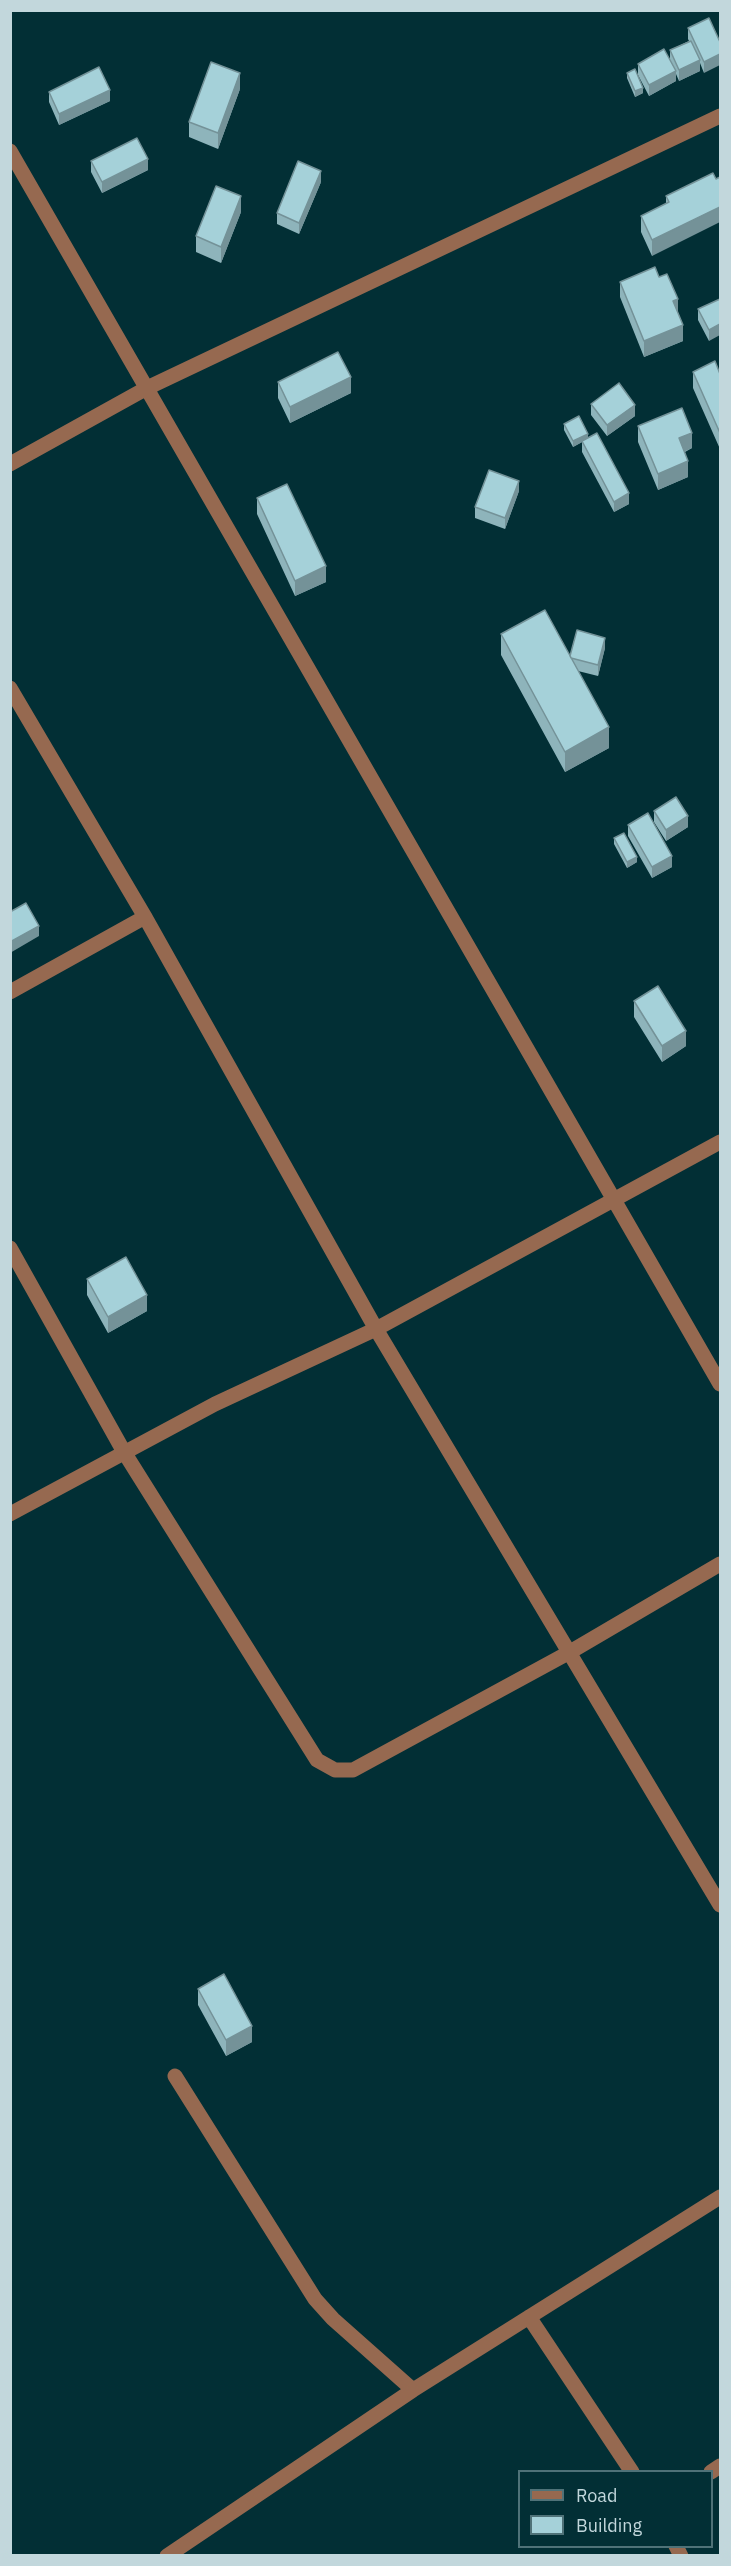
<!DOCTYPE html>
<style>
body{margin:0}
#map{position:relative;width:731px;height:2566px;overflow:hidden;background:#022f35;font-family:"IBM Plex Sans",sans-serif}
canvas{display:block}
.frame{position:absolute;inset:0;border:12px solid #c2d7dc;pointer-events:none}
.legend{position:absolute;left:518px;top:2470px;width:195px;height:78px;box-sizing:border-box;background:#022f35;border:2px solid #4f7278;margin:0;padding:8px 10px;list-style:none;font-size:18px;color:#c2d7dc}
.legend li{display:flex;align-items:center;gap:12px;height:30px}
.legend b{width:30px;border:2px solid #4f7278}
</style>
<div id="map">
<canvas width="731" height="2566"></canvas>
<div class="frame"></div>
<ul class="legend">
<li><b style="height:8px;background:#966950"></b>Road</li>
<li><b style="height:16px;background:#a5d1d9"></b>Building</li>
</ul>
</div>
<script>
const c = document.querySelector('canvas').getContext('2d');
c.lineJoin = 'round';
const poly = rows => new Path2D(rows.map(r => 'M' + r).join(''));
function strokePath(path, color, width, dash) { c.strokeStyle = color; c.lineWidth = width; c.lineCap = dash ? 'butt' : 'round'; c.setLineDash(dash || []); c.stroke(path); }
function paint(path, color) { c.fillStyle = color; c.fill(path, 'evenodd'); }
const minor = poly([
 [10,151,720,1384],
 [10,464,147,388,720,116],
 [10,688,145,917,376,1329,720,1905],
 [10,992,145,917],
 [10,1248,124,1452,317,1760,335,1770,353,1770,570,1652,720,1564],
 [10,1514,215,1404,376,1329,720,1142],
 [175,2076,315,2299,333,2319,413,2390],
 [529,2317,632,2472],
 [711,2472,720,2466],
 [676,2546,681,2556],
 [167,2556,413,2390,720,2197]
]);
const wall = poly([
 [709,18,704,73,700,63,700,71,679,81,676,74,676,81,649,96,638,75,638,64,670,60,670,50,689,41,688,39,688,28],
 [627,73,643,93,635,97,627,78],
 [240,89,218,149,189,137,189,122],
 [49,92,110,101,59,125,49,102],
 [91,161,148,170,102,193,91,172],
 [713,173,652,256,641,232,641,216,666,204,666,196],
 [321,182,299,234,277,224,277,213],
 [241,212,221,263,196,252,196,236],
 [620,282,678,313,683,341,644,357,620,297],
 [720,299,709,341,698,320,698,309],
 [693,372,720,374,720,449,693,388],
 [278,382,351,393,290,423,278,398],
 [591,404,635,416,607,436,591,415],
 [564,424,588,438,629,504,614,512,582,452,582,442,573,447,564,430],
 [638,426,692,448,685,452,688,477,658,490,638,442],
 [519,491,505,529,475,518,475,507],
 [257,498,326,582,295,596,257,514],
 [501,634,570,656,605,648,598,676,578,671,609,748,565,772,501,655],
 [654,811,688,827,666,841,654,822],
 [628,825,672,867,652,878,628,836],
 [614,838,637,862,627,868,614,844],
 [634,1001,686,1046,662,1062,634,1017],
 [87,1279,147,1311,108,1333,87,1295],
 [198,1989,252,2042,226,2056,198,2005]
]);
const shadedWall = poly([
 [720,54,720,65,704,73,704,62],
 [700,60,700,71,679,81,679,70],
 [676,71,676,81,649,96,649,85],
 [240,73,240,89,218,149,218,133],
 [643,88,643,93,635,97,635,91],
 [110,90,110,101,59,125,59,114],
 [148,159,148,170,102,193,102,182],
 [321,171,321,182,299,234,299,223],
 [241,196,241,212,221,263,221,247],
 [720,207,720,222,652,256,652,240],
 [678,299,678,315,673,301],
 [720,324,720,335,709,341,709,330],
 [683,325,683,341,644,357,644,341],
 [351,377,351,393,290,423,290,407],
 [635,405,635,416,607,436,607,425],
 [692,433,692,448,679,454,679,438],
 [588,434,588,439,573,447,573,441],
 [688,461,688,477,658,490,658,474],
 [519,481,519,491,505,529,505,518],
 [629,493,629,504,614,512,614,502],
 [326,566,326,582,295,596,295,581],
 [605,638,605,648,598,676,598,665],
 [609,727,609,748,565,772,565,752],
 [688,816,688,827,666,841,666,830],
 [672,856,672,867,652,878,652,867],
 [637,857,637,862,627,868,627,862],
 [39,926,39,936,10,953,10,942],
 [686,1031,686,1046,662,1062,662,1046],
 [147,1295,147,1311,108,1333,108,1317],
 [252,2026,252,2042,226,2056,226,2040]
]);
const building = poly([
 [709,18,720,42,720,54,704,62,688,28,709,18],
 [691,41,700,60,679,70,670,50,691,41],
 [664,49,676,71,649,85,638,64,664,49],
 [211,62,240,73,218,133,189,122,211,62],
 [99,67,110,90,59,114,49,92,99,67],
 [635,69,643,88,635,91,627,73,635,69],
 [137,138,148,159,102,182,91,161,137,138],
 [298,161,321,171,299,223,277,213,298,161],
 [713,173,716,179,720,177,720,207,652,240,641,216,669,202,666,196,713,173],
 [216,186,241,196,221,247,196,236,216,186],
 [655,267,659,277,667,274,678,299,673,301,683,325,644,341,620,282,655,267],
 [720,299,720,324,709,330,698,309,720,299],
 [338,352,351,377,290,407,278,382,338,352],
 [715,361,720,374,720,433,693,372,715,361],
 [619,383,635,405,607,425,591,404,619,383],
 [682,408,692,433,679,438,688,461,658,474,638,426,682,408],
 [579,416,588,434,573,441,564,424,579,416],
 [597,433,629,493,614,502,582,441,597,433],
 [489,470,519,481,505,518,475,507,489,470],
 [287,484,326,566,295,581,257,498,287,484],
 [545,610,609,727,565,752,501,634,545,610],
 [577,630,605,638,598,665,571,658,570,656,577,630],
 [676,797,688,816,666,830,654,811,676,797],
 [648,813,672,856,652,867,628,825,648,813],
 [624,833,637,857,627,862,614,838,624,833],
 [26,903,39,926,10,942,10,912,26,903],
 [658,986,686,1031,662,1046,634,1001,658,986],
 [126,1257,147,1295,108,1317,87,1279,126,1257],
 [224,1974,252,2026,226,2040,198,1989,224,1974]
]);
strokePath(minor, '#966950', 15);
paint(wall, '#8eb4bb');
paint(shadedWall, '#749298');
paint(building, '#a5d1d9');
strokePath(building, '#749298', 1.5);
</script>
